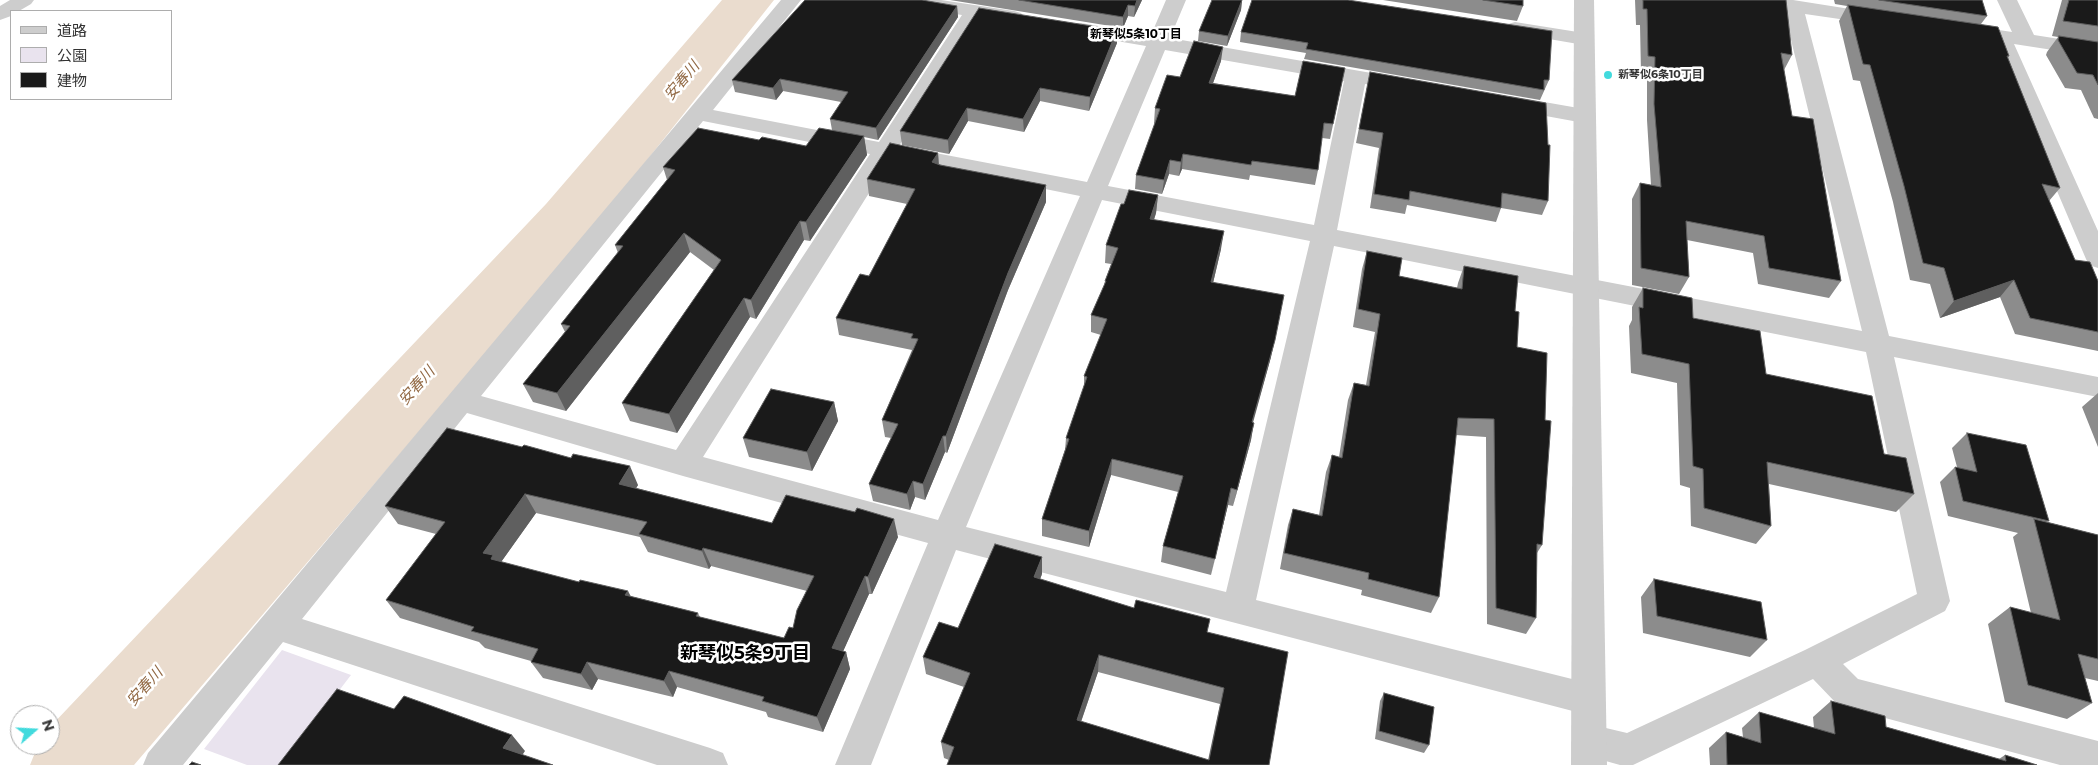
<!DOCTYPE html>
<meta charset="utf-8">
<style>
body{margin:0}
#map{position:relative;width:2098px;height:765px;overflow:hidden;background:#fff;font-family:Montserrat,"Noto Sans JP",sans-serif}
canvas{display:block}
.legend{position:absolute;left:10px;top:10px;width:162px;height:90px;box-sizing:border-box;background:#fff;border:1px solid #adadad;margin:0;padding:6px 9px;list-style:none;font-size:15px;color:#333}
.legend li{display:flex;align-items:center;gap:10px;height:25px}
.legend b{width:25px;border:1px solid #adadad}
.north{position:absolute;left:10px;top:705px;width:50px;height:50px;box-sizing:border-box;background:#fff;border:1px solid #adadad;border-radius:50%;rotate:71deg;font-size:14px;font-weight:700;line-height:20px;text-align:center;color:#333}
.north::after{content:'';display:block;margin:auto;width:18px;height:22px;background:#42dadd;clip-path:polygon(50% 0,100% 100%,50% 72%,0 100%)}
</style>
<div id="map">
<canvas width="2098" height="765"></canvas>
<ul class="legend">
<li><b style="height:6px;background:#cdcdcd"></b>道路</li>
<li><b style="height:14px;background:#e9e3ee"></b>公園</li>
<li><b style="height:14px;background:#1a1a1a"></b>建物</li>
</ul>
<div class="north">N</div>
</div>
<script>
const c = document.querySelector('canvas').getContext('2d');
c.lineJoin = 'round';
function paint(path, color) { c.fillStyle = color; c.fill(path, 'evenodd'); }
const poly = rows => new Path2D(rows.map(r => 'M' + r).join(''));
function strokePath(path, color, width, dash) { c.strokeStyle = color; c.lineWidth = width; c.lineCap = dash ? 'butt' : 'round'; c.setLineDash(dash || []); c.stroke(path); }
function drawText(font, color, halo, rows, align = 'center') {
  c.font = font + ' Montserrat,"Noto Sans JP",sans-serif'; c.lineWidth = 5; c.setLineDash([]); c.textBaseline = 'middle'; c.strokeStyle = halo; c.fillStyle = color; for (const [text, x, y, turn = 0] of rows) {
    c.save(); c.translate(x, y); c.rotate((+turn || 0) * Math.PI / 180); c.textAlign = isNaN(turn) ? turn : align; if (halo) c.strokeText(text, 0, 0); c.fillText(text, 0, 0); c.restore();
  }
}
const green = poly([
 [282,650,351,675,282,765,247,765,204,749]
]);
const river = poly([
 [722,0,774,0,590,232,134,765,30,765,38,745,50,745,50,727,546,204,722,0]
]);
const minor = poly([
 [10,0,34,0,31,4,19,11,11,11,11,16,0,20,0,6,10,0],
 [781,0,801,0,713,110,879,142,962,15,902,6,895,4,892,0,941,0,1014,11,1021,13,1024,17,1021,21,1014,23,980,18,899,146,1087,182,1146,46,1081,35,1074,33,1071,29,1074,25,1081,23,1151,35,1166,0,1186,0,1170,38,1406,79,1414,80,1417,85,1414,90,1406,91,1365,84,1337,230,1862,331,1784,11,1744,4,1741,0,1793,0,1888,15,1891,19,1888,23,1881,25,1805,14,1889,336,2098,377,2098,397,1894,357,1950,601,1945,611,1843,664,1858,679,2098,741,2098,765,2060,765,1848,708,1836,703,1813,679,1633,765,1620,765,1577,753,1572,741,1577,729,1589,724,1627,733,1805,650,1917,594,1866,352,1334,246,1256,600,1588,683,1600,688,1605,699,1600,710,1588,715,956,550,871,765,835,765,928,543,683,476,467,413,302,619,710,748,723,753,728,765,657,765,283,642,183,765,143,765,148,753,781,0],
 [1165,50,1344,81,1314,225,1108,186,1165,50],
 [703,121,870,154,676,450,481,396,703,121],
 [891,158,1080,196,938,520,703,457,891,158],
 [1102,200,1310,241,1226,592,966,527,1102,200],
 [1997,0,2017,0,2034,35,2098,45,2098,57,2014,44,2098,231,2098,268,2089,265,2086,259,1993,41,1959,35,1956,31,1959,27,1966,25,2012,32,1997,0],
 [1515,22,1584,33,1591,35,1594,39,1591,43,1584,45,1508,32,1505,28,1508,24,1515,22],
 [1510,96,1584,109,1592,111,1595,116,1592,121,1584,123,1502,108,1499,103,1502,98,1510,96]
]);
const tertiary = poly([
 [1574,0,1594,0,1607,765,1571,765,1574,0]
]);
const wall = poly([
 [950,0,1142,0,1134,17,1128,16,1123,28],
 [1242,0,1241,10,1227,46,1198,41,1199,31],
 [1383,0,1523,0,1523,6,1517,21],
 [1635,0,1786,0,1792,55,1784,70,1792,116,1841,281,1829,298,1758,284,1753,253,1687,240,1689,277,1679,294,1632,285,1632,199,1640,183,1651,185,1647,120,1647,74,1641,73,1640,25,1636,25],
 [1834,0,1982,0,1987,16,1981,24,2009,56,2008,58,2060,188,2049,201,2075,260,2098,281,2098,351,2015,334,2000,297,1940,318,1930,284,1910,280,1893,202,1860,81,1853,80,1839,21,1847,6,1835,4],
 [2062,0,2098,0,2098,119,2094,118,2081,90,2065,88,2046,55,2047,52,2058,37,2052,36],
 [957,6,958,17,878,140,864,137,867,155,810,241,804,240,756,319,750,317,677,433,630,421,622,403,714,270,690,252,566,411,533,402,523,384,565,332,561,324,618,253,615,245,667,180,663,167,759,140,806,146,832,130,830,119,841,102,783,91,776,100,735,92,732,80],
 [1117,30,1117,43,1089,111,1040,101,1024,132,968,121,949,154,902,145,900,131],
 [1241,32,1549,80,1540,100,1304,59,1306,53,1240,42],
 [1221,61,1213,83,1295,96,1345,68,1330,139,1322,138,1318,170,1315,185,1250,175,1249,180,1182,169,1179,176,1169,174,1162,194,1135,189,1136,175,1155,123,1154,123,1155,108,1180,77],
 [1370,72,1548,201,1542,215,1501,208,1496,222,1407,205,1405,214,1370,208,1379,148,1356,143],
 [938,153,939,164,1046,202,1008,290,947,453,945,452,925,500,915,497,910,510,873,501,869,484,891,438,885,437,882,420,912,350,839,335,836,318,869,276,907,204,869,196,867,179],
 [1158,195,1156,213,1154,220,1221,249,1213,283,1271,357,1253,423,1251,440,1233,506,1228,505,1211,575,1161,562,1163,546,1178,492,1111,475,1089,547,1042,536,1042,519,1065,450,1066,438,1084,386,1084,376,1101,335,1091,332,1091,315,1104,286,1105,281,1111,264,1105,263,1106,245,1124,204],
 [1367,251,1399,276,1457,288,1458,283,1464,266,1515,311,1517,347,1542,545,1537,553,1536,618,1526,634,1487,624,1486,437,1456,435,1439,597,1431,613,1361,595,1362,590,1280,569,1288,525,1293,509,1319,515,1326,472,1332,455,1339,457,1348,400,1354,383,1366,385,1375,332,1353,327,1362,269],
 [1643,288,1693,318,1766,374,1884,454,1914,494,1896,512,1769,484,1771,526,1756,544,1691,526,1690,488,1680,485,1677,383,1631,373,1629,326,1632,320,1632,307],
 [2098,393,2098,447,2082,407],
 [834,402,838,421,812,471,749,457,743,438],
 [1967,433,2049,521,2047,522,2098,535,2098,681,2085,678,2092,703,2067,719,2005,702,1988,624,2010,607,2031,613,2013,537,2018,533,1948,516,1940,482,1955,467,1957,467,1952,448],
 [522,447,638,485,636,488,772,523,898,537,872,594,869,594,843,651,846,652,850,669,823,732,768,717,766,712,677,687,673,697,598,679,592,690,543,678,531,662,531,661,485,648,479,642,400,618,386,600,436,534,398,524,385,506],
 [536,513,640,537,648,552,709,569,711,566,807,591,793,628,784,638,700,617,698,613,630,596,501,562],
 [1042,574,1040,579,1207,632,1269,765,949,760,944,758,941,742,964,687,926,674,923,657,958,628],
 [1098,672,1220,704,1208,760,1081,722],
 [1654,579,1767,640,1750,657,1643,633,1641,597],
 [1384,693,1429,745,1424,753,1375,739,1380,701],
 [1831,701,1886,727,1999,759,2005,755,2037,765,1710,765,1709,748,1726,732,1743,737,1742,728,1759,712,1814,728,1813,717]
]);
const shadedWall = poly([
 [1137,0,1142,0,1134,17,1135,6],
 [1242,0,1241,10,1227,46,1228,36],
 [1128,5,1128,16,1123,28,1123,17],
 [957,6,958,17,878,140,876,128],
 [1117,30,1117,43,1089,111,1090,97],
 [1223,47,1221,61,1208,97,1209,83],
 [780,79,783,91,776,100,773,88],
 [1040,88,1040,101,1024,132,1023,119],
 [967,108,968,121,949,154,948,140],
 [864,136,867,155,810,241,806,222],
 [938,153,939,170,932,162],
 [1183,154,1182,169,1179,176,1181,162],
 [1170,160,1169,174,1162,194,1164,180],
 [1046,185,1046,202,1008,290,947,453,946,436,1008,273],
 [1158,195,1156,213,1148,237,1150,219],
 [800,221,804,240,756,319,751,300],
 [1224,231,1221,249,1209,300,1211,282],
 [684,233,690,252,566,411,557,393],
 [2014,280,2000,297,1940,318,1954,301],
 [744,298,750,317,677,433,669,414],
 [1275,340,1271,357,1248,439,1252,422],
 [834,402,838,421,812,471,807,452],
 [1254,423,1251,440,1233,506,1237,490],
 [943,436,945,452,925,500,923,484],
 [1112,459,1111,475,1089,547,1089,531],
 [630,466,638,485,628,502,619,484],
 [913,481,915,497,910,510,907,494],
 [1231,488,1228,505,1211,575,1215,559],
 [525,494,536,513,499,565,483,553],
 [894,519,898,537,872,594,868,577],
 [703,548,711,566,709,569,702,551],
 [1042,557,1042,574,1034,595,1034,577],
 [865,576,869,594,837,665,832,648],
 [628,591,637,608,625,595],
 [846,652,850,669,823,732,817,717],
 [1099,655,1098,672,1076,736,1077,720],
 [587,662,598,679,592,690,581,674],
 [669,671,677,687,673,697,664,681],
 [512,735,525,751,517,763,503,748]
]);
const building = poly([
 [805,0,922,0,957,6,876,128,830,119,848,92,780,79,773,88,732,80,805,0],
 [1019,0,1137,0,1135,6,1128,5,1123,17,1019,0],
 [1212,0,1242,0,1228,36,1199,31,1212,0],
 [1252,0,1348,0,1552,31,1549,80,1544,80,1544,90,1306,49,1308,43,1241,32,1252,0],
 [1483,0,1523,0,1523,6,1483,0],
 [1643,0,1786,0,1792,55,1781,53,1792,116,1813,119,1841,281,1769,268,1764,236,1686,221,1689,277,1641,268,1640,183,1661,187,1654,104,1655,57,1648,56,1647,9,1643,9,1643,0],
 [1879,0,1982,0,1987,16,1879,0],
 [2069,0,2098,0,2098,26,2063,21,2069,0],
 [1848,5,1998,27,2009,56,2007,56,2060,188,2042,184,2075,260,2090,262,2098,281,2098,332,2030,318,2014,280,1954,301,1944,268,1923,263,1904,186,1870,65,1863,64,1848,5],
 [979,8,1117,30,1090,97,1040,88,1023,119,967,108,948,140,900,131,979,8],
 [2059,36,2098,42,2098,85,2093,75,2077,73,2058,40,2059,36],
 [1194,41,1223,47,1209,83,1295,96,1303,61,1345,68,1333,124,1324,123,1318,170,1252,161,1251,165,1183,154,1181,162,1170,160,1164,180,1136,175,1160,109,1155,108,1167,75,1180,77,1194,41],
 [1370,72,1546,103,1548,145,1550,145,1548,201,1502,193,1501,208,1410,191,1409,200,1374,194,1383,133,1359,129,1370,72],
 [698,128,759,140,762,137,806,146,819,128,864,136,806,222,800,221,751,300,744,298,669,414,622,403,721,260,684,233,557,393,523,384,570,326,561,324,623,246,615,245,675,170,663,167,698,128],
 [890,143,938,153,932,162,940,165,1046,185,1008,273,946,436,943,436,923,484,913,481,907,494,869,484,898,424,882,420,918,339,911,338,913,334,836,318,860,274,869,276,915,189,867,179,890,143],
 [1129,190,1158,195,1150,219,1224,231,1211,282,1284,295,1275,340,1252,422,1254,423,1237,490,1231,488,1215,559,1163,546,1183,476,1112,459,1089,531,1042,519,1069,439,1066,438,1087,377,1084,376,1107,319,1091,315,1106,281,1105,281,1118,248,1106,245,1121,204,1124,204,1129,190],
 [1367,251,1402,258,1399,276,1462,289,1464,266,1518,276,1515,311,1519,312,1517,347,1547,353,1545,420,1551,421,1542,545,1537,544,1536,618,1496,608,1494,419,1458,418,1439,597,1368,579,1369,573,1284,553,1293,509,1322,516,1332,455,1342,458,1354,383,1369,386,1380,314,1358,309,1367,251],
 [1643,288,1692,298,1693,318,1760,331,1766,374,1872,396,1884,454,1906,458,1914,494,1767,462,1771,526,1704,508,1703,469,1693,466,1689,364,1642,354,1639,307,1643,308,1643,288],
 [771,389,834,402,807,452,743,438,771,389],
 [447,428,522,447,524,445,571,458,573,454,630,466,619,484,772,523,786,495,855,512,857,508,894,519,868,577,865,576,832,648,846,652,817,717,762,701,764,697,669,671,664,681,587,662,581,674,531,662,538,649,471,631,474,627,386,600,445,522,385,506,447,428],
 [525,494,647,522,639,534,702,551,703,548,814,576,797,610,793,628,789,627,784,638,696,616,698,613,625,595,628,591,580,580,579,582,491,559,493,555,483,553,525,494],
 [1967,433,2026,445,2049,521,1963,501,1955,467,1977,472,1967,433],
 [2034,519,2098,535,2098,659,2078,654,2092,703,2028,685,2010,607,2060,620,2034,519],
 [995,544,1042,557,1034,577,1134,608,1136,600,1210,619,1207,632,1288,652,1269,765,947,765,954,747,941,742,970,673,923,657,939,622,958,628,995,544],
 [1099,655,1224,688,1209,760,1077,720,1099,655],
 [1654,579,1761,602,1767,640,1657,616,1654,579],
 [337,689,394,709,404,696,512,735,503,748,553,765,278,765,337,689],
 [1384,693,1434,707,1429,745,1379,731,1384,693],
 [1831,701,1885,716,1886,727,2006,761,2005,755,2037,765,1727,765,1726,732,1761,743,1759,712,1835,734,1831,701],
 [192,762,201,765,189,765,192,762]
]);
const markers = [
 [1608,75,5,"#42dadd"]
];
const farPoinames = [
 ["新琴似6条10丁目",1618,75]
];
const farNeighbourhoodnames = [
 ["新琴似5条10丁目",1136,34]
];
const waterNames = [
 ["安春川",682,81,-50],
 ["安春川",417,386,-48],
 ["安春川",145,687,-48]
];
const nearNeighbourhoodnames = [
 ["新琴似5条9丁目",745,654]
];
paint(green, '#e9e3ee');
paint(river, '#eadcce');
paint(minor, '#cdcdcd');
paint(tertiary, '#cdcdcd');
paint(wall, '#8c8c8c');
paint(shadedWall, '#5f5f5f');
paint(building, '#1a1a1a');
strokePath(building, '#5f5f5f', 1);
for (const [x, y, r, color] of markers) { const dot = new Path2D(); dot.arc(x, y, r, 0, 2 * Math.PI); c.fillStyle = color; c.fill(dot); strokePath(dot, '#fff', 2); }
drawText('bold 11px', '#333', '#fff', farPoinames, 'left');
drawText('bold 12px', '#000', '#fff', farNeighbourhoodnames);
drawText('italic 15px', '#926944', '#fff', waterNames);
drawText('bold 18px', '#000', '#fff', nearNeighbourhoodnames);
</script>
